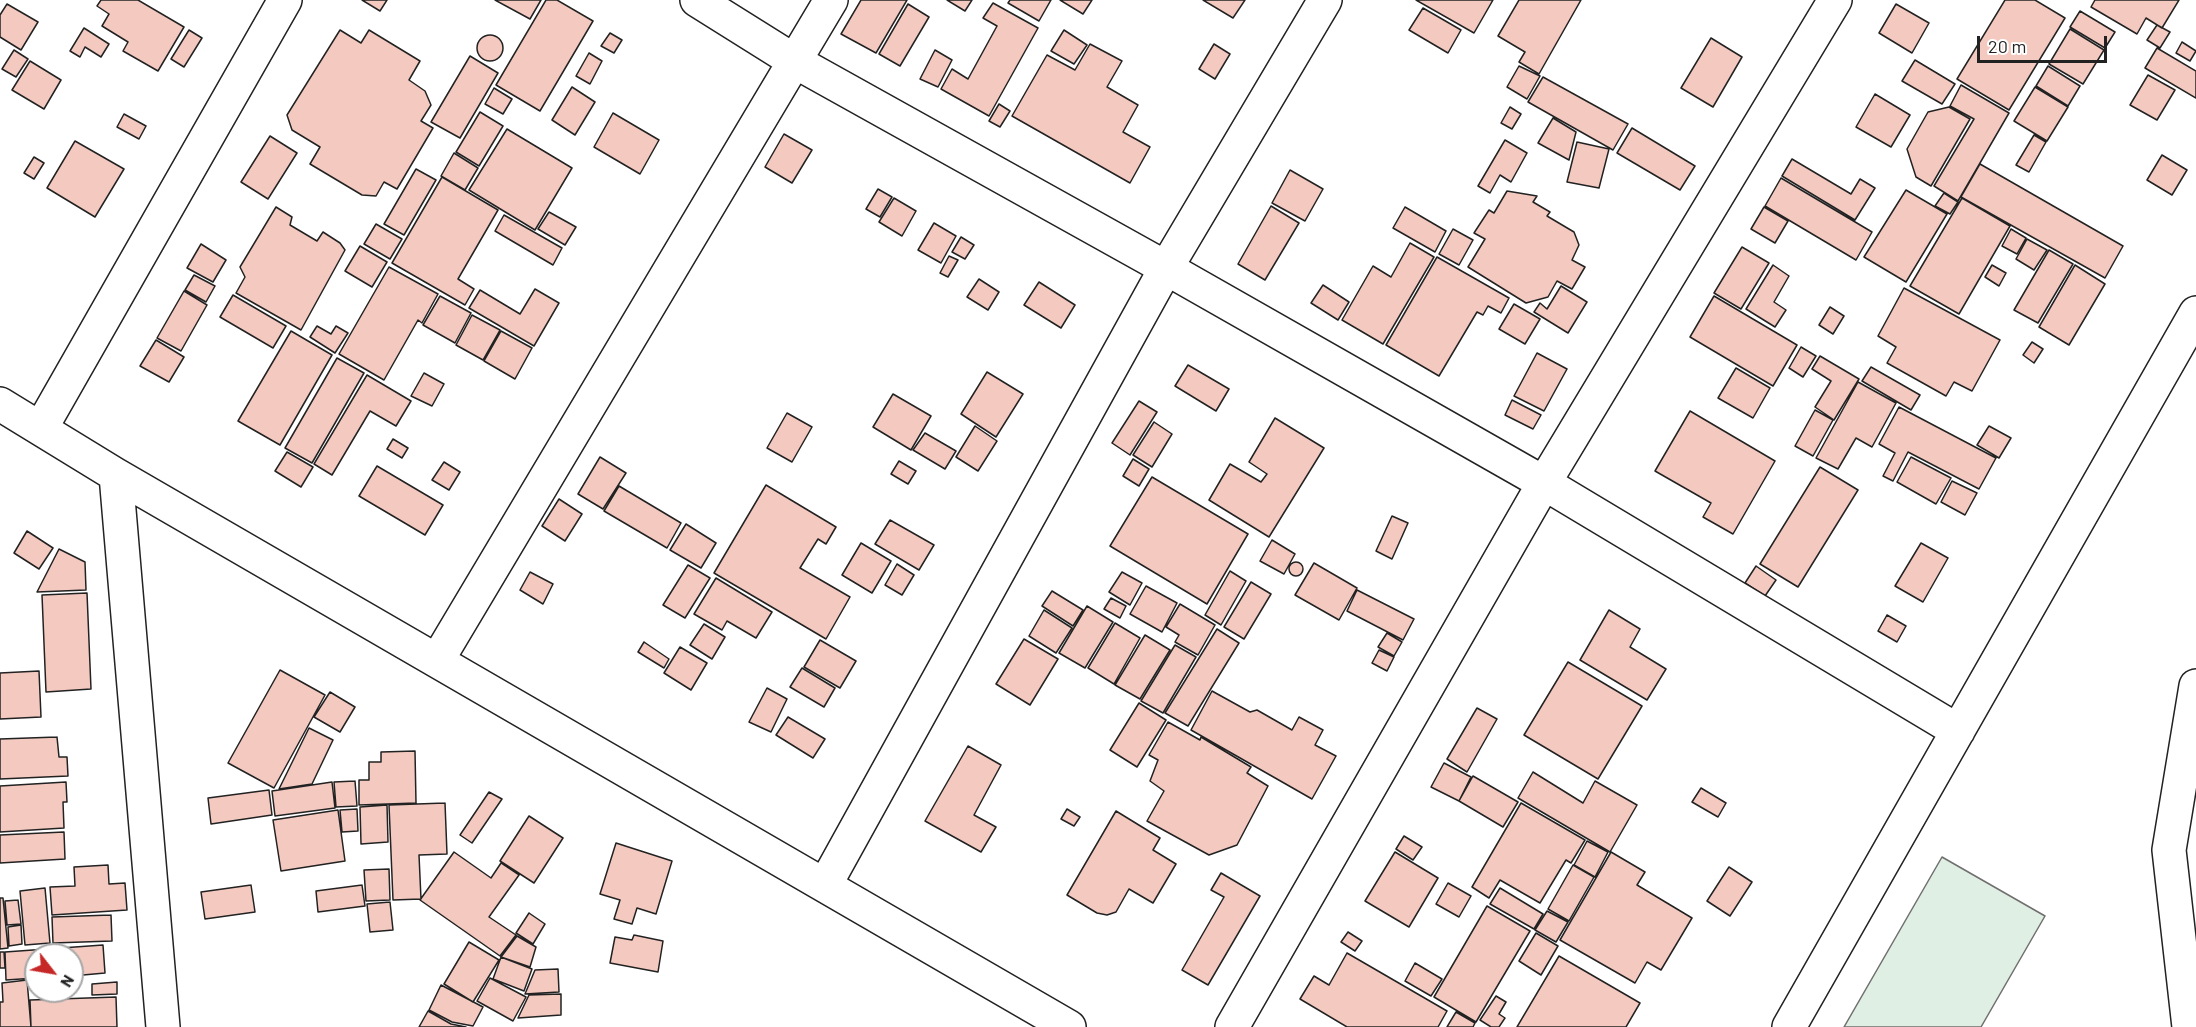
<!DOCTYPE html>
<style>
body{margin:0}
#map{position:relative;width:2196px;height:1027px;overflow:hidden;background:#fff;font-family:Barlow,sans-serif}
canvas{display:block}
.north{position:absolute;left:24px;top:943px;width:60px;height:60px;box-sizing:border-box;background:#fff;border:2px solid #a7a7a7;border-radius:50%;rotate:121deg;font-size:16px;font-weight:700;line-height:24px;text-align:center;color:#222}
.north::after{content:'';display:block;margin:auto;width:21px;height:27px;background:#c62828;clip-path:polygon(50% 0,100% 100%,50% 72%,0 100%)}
.scale{position:absolute;left:1977px;top:36px;width:130px;height:27px;box-sizing:border-box;border:3px solid #222;border-top:0;padding-left:8px;font-size:18px;line-height:21px;white-space:nowrap;color:#222;-webkit-text-stroke:4px #fff;paint-order:stroke}
</style>
<div id="map">
<canvas width="2196" height="1027"></canvas>
<div class="north">N</div>
<div class="scale">20 m</div>
</div>
<script>
const c = document.querySelector('canvas').getContext('2d');
c.lineJoin = 'round';
function paint(path, color) { c.fillStyle = color; c.fill(path, 'evenodd'); }
const poly = rows => new Path2D(rows.map(r => 'M' + r).join(''));
function strokePath(path, color, width, dash) { c.strokeStyle = color; c.lineWidth = width; c.lineCap = dash ? 'butt' : 'round'; c.setLineDash(dash || []); c.stroke(path); }
const green = poly([
 [1942,857,2045,916,1981,1027,1844,1027,1942,857]
]);
const building = poly([
 [101,0,138,0,184,27,158,71,123,51,128,42,102,26,109,14,97,6,101,0],
 [362,0,387,0,380,11,362,0],
 [495,0,541,0,530,19,495,0],
 [546,0,557,0,593,21,540,111,496,85,546,0],
 [861,0,907,0,876,53,841,34,861,0],
 [947,0,972,0,965,11,947,0],
 [1010,0,1051,0,1039,21,1008,3,1010,0],
 [1060,0,1092,0,1083,14,1060,0],
 [1203,0,1245,0,1233,18,1203,0],
 [1416,0,1493,0,1474,33,1416,0],
 [1519,0,1581,0,1539,74,1519,62,1525,52,1498,36,1519,0],
 [2005,0,2035,0,2065,18,2009,110,1957,79,2005,0],
 [2095,0,2179,0,2162,28,2146,18,2137,34,2091,7,2095,0],
 [993,3,1038,28,989,116,941,89,952,69,968,79,997,26,983,18,993,3],
 [7,4,38,22,21,50,0,37,0,15,7,4],
 [908,4,929,17,900,66,879,54,908,4],
 [1896,4,1929,23,1912,53,1879,33,1896,4],
 [1423,8,1461,30,1448,53,1409,30,1423,8],
 [2080,11,2115,32,2105,48,2070,27,2080,11],
 [2157,25,2170,32,2160,48,2147,40,2157,25],
 [84,28,109,44,101,57,85,47,80,57,70,51,84,28],
 [2070,29,2104,50,2083,84,2049,64,2070,29],
 [189,30,202,38,184,67,171,59,189,30],
 [340,30,361,43,369,30,420,61,409,80,425,91,431,105,421,121,433,128,397,189,384,182,376,196,362,195,310,164,320,147,292,130,287,115,340,30],
 [1064,30,1087,45,1074,64,1051,51,1064,30],
 [610,33,622,40,614,53,601,46,610,33],
 '477 48a13 13 0 1 1 26 0a13 13 0 1 1-26 0Z',
 [1711,38,1742,57,1713,107,1681,88,1711,38],
 [2182,42,2196,51,2190,61,2176,53,2182,42],
 [1090,44,1122,61,1107,87,1138,105,1123,132,1150,147,1130,183,1012,116,1047,55,1075,70,1090,44],
 [1214,44,1230,54,1215,79,1199,69,1214,44],
 [2157,48,2196,71,2196,98,2145,68,2157,48],
 [14,50,28,59,16,77,2,69,14,50],
 [935,50,952,60,938,87,920,79,935,50],
 [589,53,602,61,590,84,576,76,589,53],
 [470,56,498,73,460,138,431,122,470,56],
 [1915,60,1955,84,1942,104,1902,81,1915,60],
 [30,61,61,80,44,109,12,90,30,61],
 [1519,66,1540,76,1527,99,1507,87,1519,66],
 [2048,66,2080,86,2068,106,2036,86,2048,66],
 [2148,75,2175,90,2157,120,2130,105,2148,75],
 [1543,77,1628,124,1613,150,1528,102,1543,77],
 [1961,85,2009,113,1958,201,1934,186,1974,119,1950,106,1961,85],
 [572,87,595,102,575,135,552,120,572,87],
 [2035,87,2068,107,2047,141,2014,121,2035,87],
 [494,88,512,99,503,114,485,104,494,88],
 [1875,94,1910,115,1891,147,1856,127,1875,94],
 [999,104,1010,111,1000,127,989,121,999,104],
 [1510,107,1521,114,1512,129,1501,123,1510,107],
 [1949,107,1970,119,1931,186,1916,177,1907,149,1928,112,1949,107],
 [480,112,503,126,479,166,456,152,480,112],
 [613,113,659,140,640,174,594,147,613,113],
 [124,114,146,126,139,139,117,127,124,114],
 [1553,118,1576,132,1569,160,1538,143,1553,118],
 [1632,128,1695,166,1680,190,1617,153,1632,128],
 [507,129,572,168,535,230,469,190,507,129],
 [784,134,812,150,792,183,765,167,784,134],
 [2034,135,2046,142,2029,172,2016,165,2034,135],
 [270,136,297,153,268,199,241,182,270,136],
 [1505,140,1527,153,1511,182,1500,175,1490,193,1478,186,1505,140],
 [75,141,124,169,95,217,47,188,75,141],
 [1577,142,1609,149,1599,188,1567,182,1577,142],
 [454,153,478,168,465,190,441,176,454,153],
 [2162,155,2187,170,2172,195,2147,180,2162,155],
 [34,157,44,163,34,179,24,173,34,157],
 [1792,159,1851,194,1860,179,1875,188,1855,220,1782,176,1792,159],
 [1980,164,2123,246,2105,278,1961,197,1980,164],
 [416,169,436,180,404,235,384,224,416,169],
 [1290,170,1323,189,1305,221,1272,203,1290,170],
 [442,177,498,210,458,279,474,289,465,305,392,263,442,177],
 [1781,178,1872,232,1856,260,1765,206,1781,178],
 [878,189,892,197,880,217,866,209,878,189],
 [1906,190,1947,214,1906,282,1864,257,1906,190],
 [1507,191,1537,196,1533,202,1550,212,1547,216,1574,232,1579,245,1572,260,1585,267,1572,289,1557,281,1548,297,1526,303,1468,267,1485,239,1474,233,1489,210,1494,213,1507,191],
 [1944,193,1958,202,1950,214,1935,206,1944,193],
 [894,198,916,211,902,236,879,222,894,198],
 [1962,198,2010,226,1959,314,1910,286,1962,198],
 [1271,206,1299,223,1265,280,1238,264,1271,206],
 [276,207,292,217,290,225,317,241,323,232,340,243,345,250,301,330,236,293,245,277,240,267,276,207],
 [1405,207,1446,231,1435,252,1393,228,1405,207],
 [1764,207,1788,221,1775,243,1751,229,1764,207],
 [549,212,576,227,565,245,538,229,549,212],
 [504,215,562,248,553,265,495,231,504,215],
 [934,223,956,236,941,263,918,250,934,223],
 [376,224,402,239,390,259,364,244,376,224],
 [1453,229,1473,240,1459,265,1439,254,1453,229],
 [2011,229,2026,238,2017,254,2002,246,2011,229],
 [961,237,974,245,965,259,952,252,961,237],
 [2027,239,2047,250,2034,270,2016,259,2027,239],
 [1410,243,1434,257,1383,344,1342,320,1373,266,1391,277,1410,243],
 [201,244,226,260,213,282,187,268,201,244],
 [360,246,387,262,372,287,345,271,360,246],
 [1742,247,1769,263,1741,309,1714,293,1742,247],
 [2049,250,2073,264,2038,323,2014,310,2049,250],
 [949,256,958,260,948,277,940,273,949,256],
 [1437,257,1509,298,1501,313,1488,306,1483,315,1477,312,1439,376,1386,345,1437,257],
 [1773,265,1789,276,1774,302,1786,310,1775,327,1746,309,1773,265],
 [1992,265,2006,273,1999,286,1985,277,1992,265],
 [2075,265,2105,284,2069,345,2039,327,2075,265],
 [389,267,438,294,422,323,418,320,384,380,339,354,389,267],
 [194,275,215,286,206,302,185,290,194,275],
 [979,279,999,292,988,310,967,297,979,279],
 [1039,282,1075,305,1061,328,1024,305,1039,282],
 [1323,285,1349,302,1338,320,1311,303,1323,285],
 [1561,286,1587,302,1568,333,1534,312,1540,303,1547,309,1561,286],
 [1904,288,2000,340,1972,391,1954,382,1946,396,1887,363,1896,347,1878,336,1904,288],
 [535,289,559,303,534,346,469,308,480,290,520,314,535,289],
 [184,291,207,305,181,351,157,338,184,291],
 [233,295,286,326,273,348,220,317,233,295],
 [440,296,471,313,455,343,423,325,440,296],
 [1714,296,1797,345,1773,386,1690,337,1714,296],
 [1514,304,1540,319,1525,344,1499,329,1514,304],
 [1830,307,1844,316,1833,334,1819,325,1830,307],
 [472,315,500,330,483,360,456,345,472,315],
 [317,326,331,334,336,326,348,333,335,353,310,337,317,326],
 [291,331,332,355,280,445,238,421,291,331],
 [501,331,532,348,515,379,484,361,501,331],
 [156,340,184,357,169,382,140,366,156,340],
 [2032,342,2043,349,2034,363,2023,355,2032,342],
 [1801,347,1816,356,1803,377,1789,368,1801,347],
 [1537,353,1567,369,1544,411,1514,396,1537,353],
 [1820,356,1859,379,1834,420,1815,407,1831,381,1812,369,1820,356],
 [337,358,364,373,312,463,285,448,337,358],
 [1188,365,1229,389,1216,411,1175,386,1188,365],
 [1871,367,1920,395,1911,410,1862,381,1871,367],
 [1736,368,1770,388,1753,418,1718,398,1736,368],
 [987,372,1023,394,996,437,961,414,987,372],
 [424,373,444,384,432,406,411,396,424,373],
 [367,375,411,401,396,426,370,411,332,475,314,464,367,375],
 [1858,382,1896,403,1872,447,1856,438,1838,469,1816,458,1858,382],
 [893,394,931,416,911,450,873,427,893,394],
 [1512,400,1541,415,1533,429,1505,415,1512,400],
 [1139,401,1157,412,1130,455,1112,443,1139,401],
 [1899,407,1996,458,1979,489,1908,452,1893,481,1883,476,1895,453,1879,444,1899,407],
 [1815,410,1833,420,1813,456,1795,446,1815,410],
 [1690,411,1775,461,1733,534,1703,517,1711,503,1655,471,1690,411],
 [787,413,812,427,792,462,767,448,787,413],
 [1275,418,1324,448,1269,537,1209,500,1230,464,1261,482,1267,474,1249,462,1275,418],
 [1154,422,1172,434,1152,467,1133,455,1154,422],
 [975,426,997,441,978,471,956,457,975,426],
 [1989,426,2011,438,1999,458,1977,445,1989,426],
 [925,433,956,451,945,469,913,450,925,433],
 [393,439,408,448,402,458,387,449,393,439],
 [287,452,313,467,301,487,275,471,287,452],
 [600,457,626,473,603,509,578,494,600,457],
 [1911,457,1951,478,1936,504,1897,482,1911,457],
 [1133,459,1149,469,1139,486,1123,476,1133,459],
 [899,461,916,471,908,484,891,474,899,461],
 [444,462,460,472,449,490,432,480,444,462],
 [377,466,443,505,425,535,359,496,377,466],
 [1820,467,1858,490,1798,587,1760,564,1820,467],
 [1152,477,1248,534,1207,604,1110,546,1152,477],
 [1952,481,1977,493,1965,515,1941,502,1952,481],
 [766,485,836,527,826,544,818,539,800,568,850,597,826,639,714,573,766,485],
 [619,486,681,523,667,548,604,511,619,486],
 [559,499,582,514,565,541,542,526,559,499],
 [1392,516,1408,523,1392,559,1376,551,1392,516],
 [890,520,934,545,919,570,875,544,890,520],
 [686,524,716,543,701,568,670,550,686,524],
 [27,531,53,548,39,569,14,553,27,531],
 [1272,540,1295,554,1284,574,1260,561,1272,540],
 [861,543,891,561,872,593,842,575,861,543],
 [1921,543,1948,558,1923,602,1895,586,1921,543],
 [59,549,85,562,86,590,37,592,59,549],
 '1289 569a7 7 0 1 1 14 0a7 7 0 1 1-14 0Z',
 [1314,563,1357,588,1339,620,1295,595,1314,563],
 [897,564,914,575,902,595,885,585,897,564],
 [688,565,710,578,685,618,663,605,688,565],
 [1756,566,1776,580,1765,596,1745,583,1756,566],
 [1230,571,1246,581,1221,625,1205,615,1230,571],
 [530,572,553,584,543,604,520,590,530,572],
 [1122,572,1142,583,1130,605,1109,592,1122,572],
 [716,578,772,612,756,638,727,621,722,630,694,614,716,578],
 [1251,582,1271,594,1244,639,1224,627,1251,582],
 [1146,586,1177,603,1162,632,1130,614,1146,586],
 [1357,590,1414,619,1403,640,1347,611,1357,590],
 [1052,591,1083,610,1073,626,1042,606,1052,591],
 [87,593,91,689,46,692,42,595,87,593],
 [1111,598,1126,606,1120,618,1104,609,1111,598],
 [1180,604,1215,625,1198,655,1175,642,1179,635,1166,627,1180,604],
 [1087,606,1113,622,1085,668,1059,653,1087,606],
 [1044,610,1072,628,1056,653,1029,636,1044,610],
 [1609,610,1640,629,1630,647,1666,669,1647,700,1580,660,1609,610],
 [1887,615,1906,626,1897,642,1878,631,1887,615],
 [1115,623,1140,638,1114,684,1088,668,1115,623],
 [704,624,725,637,712,659,690,645,704,624],
 [1217,629,1239,643,1188,726,1165,713,1217,629],
 [1387,633,1402,642,1394,656,1378,647,1387,633],
 [1145,635,1170,650,1140,699,1115,685,1145,635],
 [1024,639,1058,659,1030,705,996,684,1024,639],
 [820,640,856,661,840,688,804,667,820,640],
 [644,642,669,659,664,668,638,652,644,642],
 [1175,645,1196,657,1163,713,1141,701,1175,645],
 [680,647,707,663,691,690,664,673,680,647],
 [1379,650,1394,657,1387,671,1372,663,1379,650],
 [1568,662,1642,706,1598,779,1524,735,1568,662],
 [802,668,835,688,824,707,790,687,802,668],
 [280,670,325,695,274,788,228,763,280,670],
 [39,671,41,717,0,719,0,673,39,671],
 [767,688,787,699,771,732,749,722,767,688],
 [1212,691,1250,712,1257,710,1292,730,1299,717,1323,730,1315,745,1336,756,1312,799,1191,730,1212,691],
 [330,692,355,707,340,732,314,717,330,692],
 [1139,703,1166,720,1137,767,1110,750,1139,703],
 [1477,708,1497,719,1467,772,1447,759,1477,708],
 [788,717,825,739,813,758,776,735,788,717],
 [1168,722,1200,740,1201,737,1251,767,1247,773,1268,786,1237,845,1209,855,1147,821,1164,791,1150,781,1158,760,1149,755,1168,722],
 [309,728,333,740,312,784,279,789,309,728],
 [57,737,59,757,67,757,68,776,0,779,0,739,57,737],
 [968,746,1001,765,974,815,996,827,981,852,925,821,968,746],
 [415,751,416,803,359,805,359,780,369,780,369,762,381,762,381,752,415,751],
 [1444,763,1471,777,1459,801,1431,787,1444,763],
 [1533,772,1583,803,1595,781,1637,805,1610,852,1518,798,1533,772],
 [1473,776,1518,802,1503,827,1459,801,1473,776],
 [355,781,357,806,336,807,334,782,355,781],
 [66,782,67,802,63,802,64,828,0,832,0,786,66,782],
 [332,782,335,808,275,816,272,791,332,782],
 [1701,788,1726,803,1718,817,1692,802,1701,788],
 [269,790,272,815,211,824,208,798,269,790],
 [489,792,502,799,472,843,460,835,489,792],
 [445,803,447,854,419,855,421,899,393,900,389,805,445,803],
 [1521,803,1585,840,1571,863,1566,860,1540,903,1500,880,1489,898,1472,887,1521,803],
 [387,805,388,842,361,844,360,807,387,805],
 [357,809,358,831,342,832,340,810,357,809],
 [1067,809,1080,817,1074,826,1061,819,1067,809],
 [338,810,345,861,281,871,273,820,338,810],
 [1116,811,1160,838,1153,850,1176,864,1153,903,1129,889,1116,912,1107,915,1097,913,1067,895,1116,811],
 [529,816,563,838,534,883,500,861,529,816],
 [64,832,65,859,0,863,0,835,64,832],
 [1404,836,1422,847,1413,860,1396,849,1404,836],
 [1587,841,1608,852,1595,877,1574,865,1587,841],
 [616,843,672,861,656,914,637,908,632,924,614,919,620,900,600,894,616,843],
 [454,852,491,878,501,863,519,875,489,917,516,935,500,956,420,900,454,852],
 [1395,852,1438,878,1409,927,1365,901,1395,852],
 [1611,852,1645,872,1637,885,1692,918,1661,970,1647,962,1635,983,1560,940,1611,852],
 [108,865,109,884,125,883,127,910,52,915,50,887,75,886,74,867,108,865],
 [1573,865,1594,877,1569,921,1548,909,1573,865],
 [1729,867,1752,882,1730,916,1707,901,1729,867],
 [389,869,390,900,366,901,364,870,389,869],
 [1221,873,1260,896,1208,985,1182,970,1224,897,1211,890,1221,873],
 [1448,883,1471,896,1459,917,1436,904,1448,883],
 [251,885,255,912,205,919,201,892,251,885],
 [362,885,365,906,318,912,316,891,362,885],
 [45,888,50,943,25,945,20,891,45,888],
 [1500,888,1543,914,1534,929,1490,904,1500,888],
 [0,898,3,898,8,948,0,949,0,898],
 [18,900,21,924,7,925,5,901,18,900],
 [390,902,393,930,370,932,367,904,390,902],
 [1487,906,1530,931,1476,1022,1434,997,1487,906],
 [1547,911,1568,922,1556,942,1535,930,1547,911],
 [529,913,545,924,533,944,516,933,529,913],
 [111,915,112,941,53,943,52,917,111,915],
 [21,925,22,944,9,946,8,927,21,925],
 [1348,932,1362,941,1355,951,1341,942,1348,932],
 [1536,933,1558,946,1541,975,1519,961,1536,933],
 [634,935,663,941,658,972,610,963,615,937,632,940,634,935],
 [517,936,536,947,530,967,501,957,517,936],
 [469,942,499,960,473,1002,444,984,469,942],
 [103,945,105,973,72,976,72,955,36,955,36,978,6,980,5,952,103,945],
 [0,952,4,952,5,968,0,968,0,952],
 [1347,953,1447,1011,1438,1027,1347,1027,1300,999,1314,976,1329,985,1347,953],
 [1559,956,1640,1003,1626,1027,1517,1027,1559,956],
 [501,957,532,969,524,991,493,979,501,957],
 [1415,963,1442,979,1431,996,1405,981,1415,963],
 [558,969,559,992,525,994,535,970,558,969],
 [490,978,526,997,513,1021,477,1001,490,978],
 [27,980,31,1027,0,1027,0,1002,3,1002,2,983,27,980],
 [117,982,117,994,92,995,92,984,117,982],
 [441,985,483,1007,473,1026,452,1022,429,1010,441,985],
 [561,994,561,1015,518,1018,529,995,561,994],
 [1496,996,1506,1002,1499,1014,1505,1018,1499,1027,1491,1027,1480,1020,1496,996],
 [116,997,117,1027,31,1027,30,1000,116,997],
 [428,1011,451,1024,466,1027,419,1027,428,1011],
 [1456,1012,1475,1023,1473,1027,1447,1027,1456,1012]
]);
const minor = poly([
 [697,0,796,62,1166,268,1544,483,1958,731],
 [0,404,116,475,1069,1027],
 [41,428,285,0],
 [116,475,163,1027],
 [438,659,831,0],
 [825,885,1166,268,1325,0],
 [1232,1027,1544,483,1835,0],
 [1789,1027,2196,313],
 [2189,1027,2169,850,2196,686]
]);
paint(green, '#e0efe3');
strokePath(green, '#6f6f6f', 1.5);
paint(building, '#f3c9c0');
strokePath(building, '#222', 1.5);
strokePath(minor, '#222', 36);
strokePath(minor, '#fff', 33);
</script>
